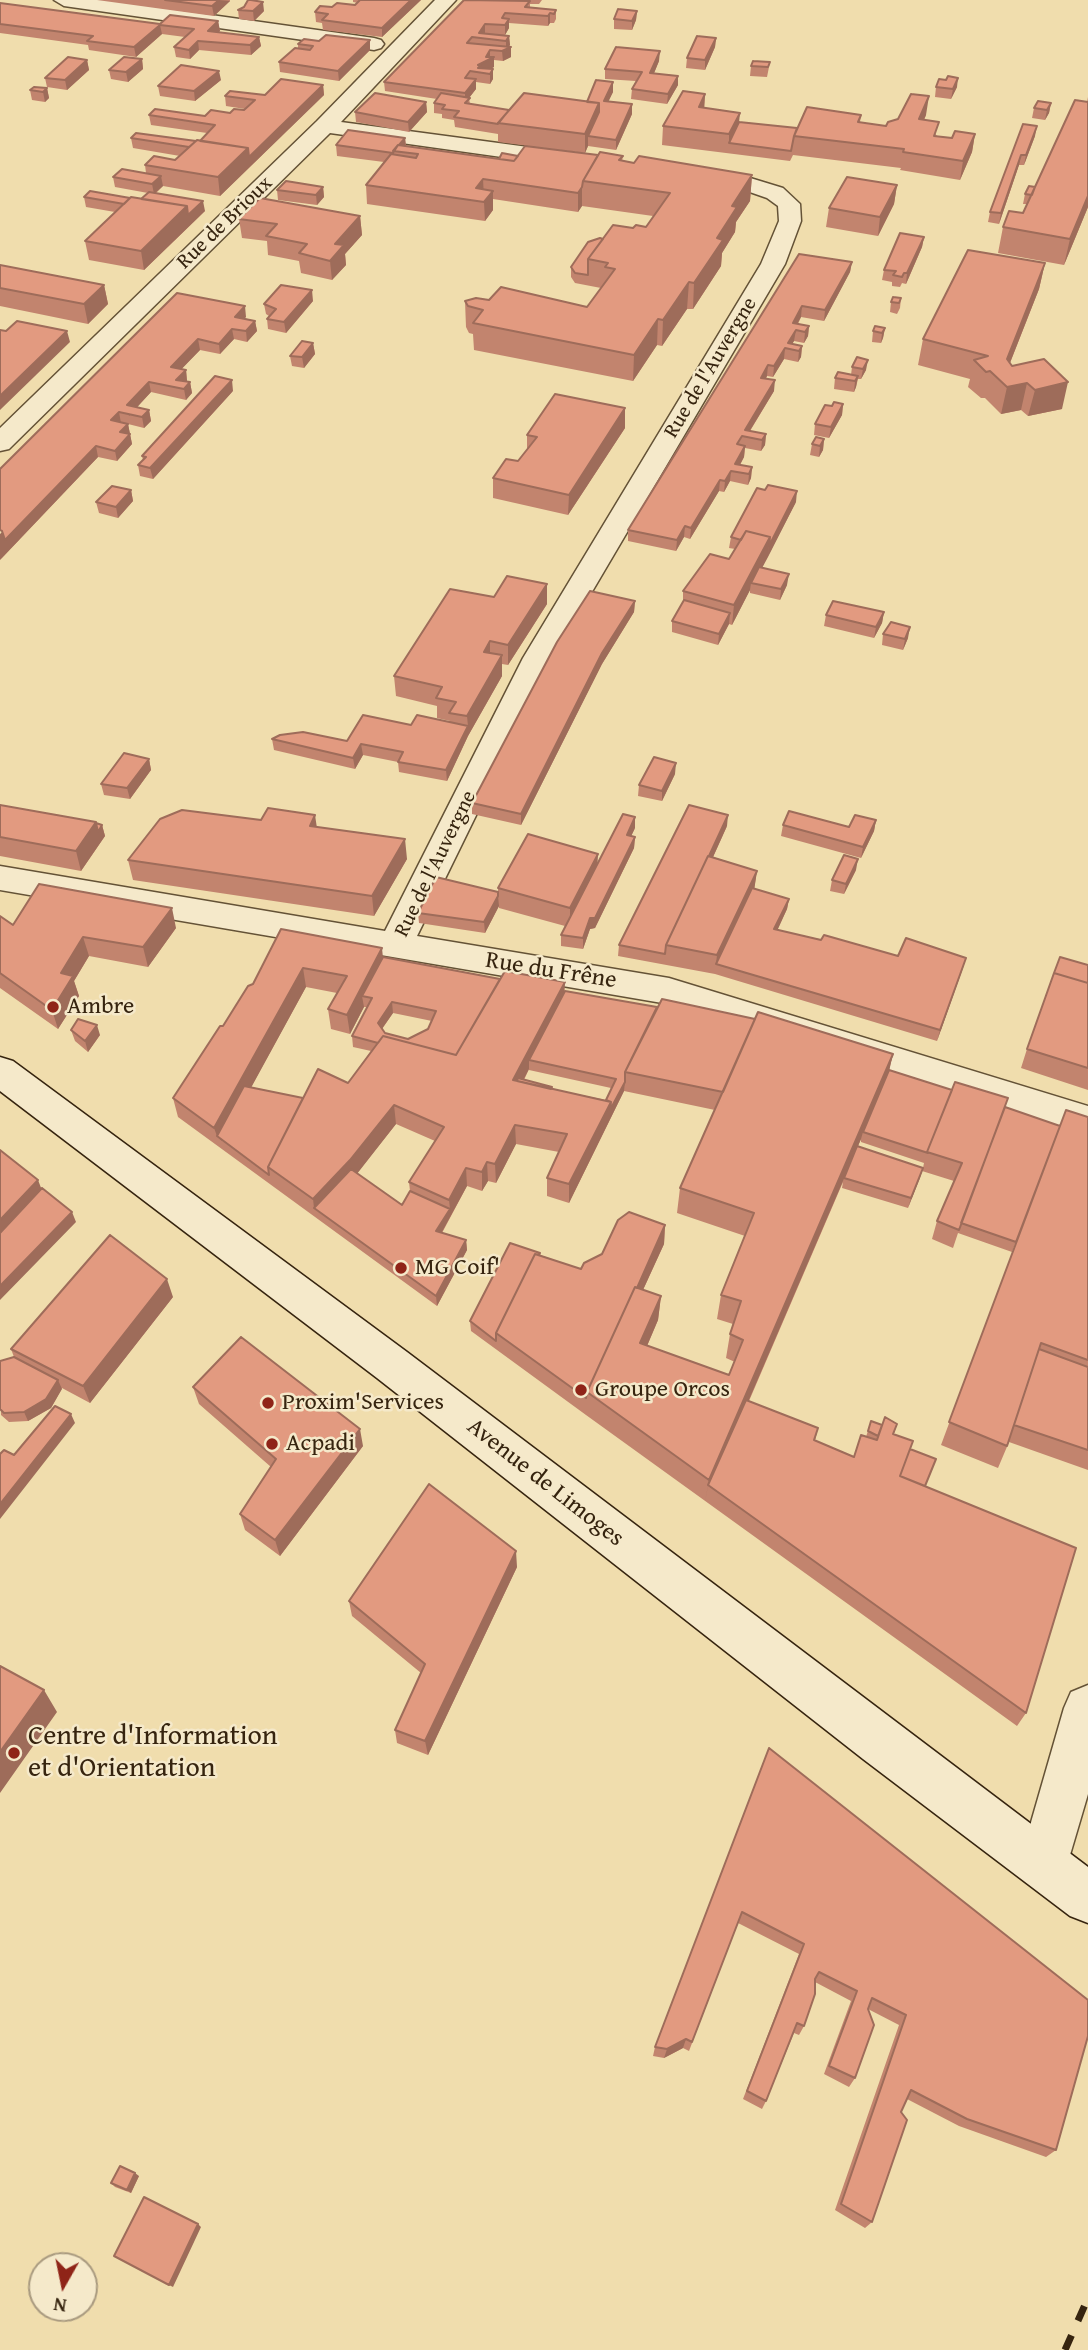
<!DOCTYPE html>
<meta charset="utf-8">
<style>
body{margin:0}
#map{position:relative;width:1088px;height:2350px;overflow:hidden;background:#f0ddad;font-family:"Gentium Book Plus",serif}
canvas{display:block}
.north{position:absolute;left:28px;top:2252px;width:70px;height:70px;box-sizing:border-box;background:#f5e9ca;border:2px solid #a99a7f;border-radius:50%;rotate:189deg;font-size:19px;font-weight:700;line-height:28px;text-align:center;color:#36240f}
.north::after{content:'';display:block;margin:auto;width:24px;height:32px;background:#8f2418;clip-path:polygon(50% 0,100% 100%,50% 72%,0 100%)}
</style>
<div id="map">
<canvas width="1088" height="2350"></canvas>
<div class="north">N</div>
</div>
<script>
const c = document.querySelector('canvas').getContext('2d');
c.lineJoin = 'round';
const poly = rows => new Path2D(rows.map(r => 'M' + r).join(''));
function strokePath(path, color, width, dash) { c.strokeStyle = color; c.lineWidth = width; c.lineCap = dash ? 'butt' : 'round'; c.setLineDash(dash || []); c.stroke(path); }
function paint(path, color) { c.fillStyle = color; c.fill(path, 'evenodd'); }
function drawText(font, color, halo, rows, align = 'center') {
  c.font = font + ' "Gentium Book Plus",serif'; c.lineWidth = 5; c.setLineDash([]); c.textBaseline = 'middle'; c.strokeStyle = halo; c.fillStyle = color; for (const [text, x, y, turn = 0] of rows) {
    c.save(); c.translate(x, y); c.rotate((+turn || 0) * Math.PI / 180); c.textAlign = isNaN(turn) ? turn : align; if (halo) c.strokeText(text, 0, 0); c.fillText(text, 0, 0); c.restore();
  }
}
const minor = poly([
 [54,0,105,0,374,38,381,40,384,44,381,48,374,50,64,6,54,0],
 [435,0,456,0,341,122,573,153,581,155,584,160,581,165,573,167,330,133,9,449,0,451,0,428,317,121,435,0],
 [699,170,747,177,783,188,800,204,801,221,785,264,553,658,417,936,669,978,1088,1106,1088,1136,668,1004,0,890,0,866,385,931,523,658,761,264,779,221,778,206,767,198,744,190,691,182,688,177,691,172,699,170],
 [1088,1685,1088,1794,1062,1882,1044,1889,1026,1882,1019,1864,1064,1708,1071,1692,1088,1685]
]);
const secondary = poly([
 [0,1057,13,1061,407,1352,1088,1867,1088,1923,1070,1916,863,1759,377,1378,0,1091,0,1057]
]);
const rail = poly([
 [1065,2350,1088,2298]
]);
const wall = poly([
 [97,0,230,0,230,1,214,16],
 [353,0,421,0,382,37,323,30,322,23,316,22,315,12,332,7,355,5,358,3,353,2],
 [464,0,542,0,539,4,530,4,530,7,556,10,556,19,554,23,550,23,548,26,509,23,509,28,505,35,509,36,510,45,508,47,511,57,503,61,494,60,494,67,490,69,493,69,493,79,490,84,476,82,476,89,469,98,470,104,509,110,587,102,613,82,613,92,608,101,632,104,632,114,616,150,588,146,585,153,498,142,498,134,455,127,454,120,442,118,442,114,434,113,434,103,437,99,385,91,384,82],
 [0,3,160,24,218,21,220,31,218,32,259,37,261,46,251,55,199,50,190,59,176,57,174,47,185,37,162,34,136,57,89,50,88,45,0,33],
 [238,10,264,11,254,21,239,19],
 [637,11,636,20,632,30,614,29,614,19],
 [716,38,715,47,705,70,686,68,687,58],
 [370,40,370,50,339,81,280,72,279,62,298,48,298,44,319,41],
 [142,59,143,69,128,82,111,79,109,70],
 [87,60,89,70,67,90,47,87,45,78],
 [659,61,654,73,678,85,667,104,631,99,632,89,636,81,605,79,605,69],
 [770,62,767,77,750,76,751,66],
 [221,80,195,101,160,96,158,86],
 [946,80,957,87,951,99,935,97,936,87],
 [323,85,324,95,220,196,163,186,156,193,205,211,144,270,89,260,85,241,115,212,86,207,84,197,141,199,148,193,115,187,113,177,146,173,145,165,175,160,180,156,133,148,131,138,196,141,200,141,207,133,151,125,149,115,205,116,230,113,244,110,245,109,226,106,225,96,265,95],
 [47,88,49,98,45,102,32,100,30,90],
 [705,94,704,108,739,122,797,128,861,115,860,122,886,126,926,115,924,120,937,136,952,138,975,134,972,152,960,180,900,170,901,168,793,155,790,161,662,145,663,126],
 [1088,97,1088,207,1064,265,998,253,1003,227,1023,213,1027,204,1023,204,1025,194,1035,187,1087,102],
 [426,102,427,112,409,132,356,122,355,112],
 [1051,103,1049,113,1045,120,1032,118,1034,108],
 [1023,124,1035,136,1024,165,1019,165,999,224,988,222,990,212],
 [405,138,406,146,499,159,518,156,623,156,622,161,634,163,752,175,750,201,736,222,735,232,722,253,721,266,693,309,687,309,662,346,657,345,633,381,474,350,473,334,469,333,466,327,465,301,489,300,587,307,601,288,575,283,571,277,571,267,603,239,633,228,646,227,653,216,582,206,578,212,493,199,493,210,485,221,367,204,366,185,384,162,337,156,336,145],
 [897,185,894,204,878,236,826,227,829,208],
 [323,187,324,197,317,205,278,200,277,190],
 [360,216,362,235,345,254,346,265,332,280,301,273,299,261,268,255,267,241,242,238,239,219],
 [924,237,922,247,906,284,902,283,900,287,892,286,892,282,882,280,884,270],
 [799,254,852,262,850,272,824,321,801,317,798,324,809,326,808,336,804,343,794,341,792,344,802,346,801,357,798,362,784,359,773,377,767,376,766,379,774,391,750,431,766,434,765,445,761,451,745,448,744,457,740,465,752,467,751,478,748,485,730,481,724,492,719,491,690,539,684,537,676,551,628,541,628,530],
 [1045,263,1039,289,1010,363,1012,366,1062,409,1028,416,1021,410,1001,414,985,398,981,398,968,387,970,379,918,365,923,339],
 [0,265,104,285,108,304,88,324,0,306],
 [177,293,246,317,244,318,255,321,257,331,247,342,234,339,220,354,200,350,181,369,186,370,187,381,186,382,190,382,192,393,186,400,151,392,137,407,149,410,151,421,144,428,128,424,132,444,117,461,98,457,0,560],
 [901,298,900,308,897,314,890,312,891,302],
 [313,301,286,333,268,329,267,319,269,316,266,314,264,304],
 [885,328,883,338,881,343,872,342,873,331],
 [313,343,315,354,304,368,292,366,290,356],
 [857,357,866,370,861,379,858,379,856,387,854,392,834,389,835,378,851,375,852,367],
 [233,391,153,479,140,476,138,465,143,460,142,456],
 [843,404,842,415,829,438,814,435,815,424],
 [625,408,625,428,568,515,493,498,493,478,518,461,527,450,527,435],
 [824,439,823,450,819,457,810,455,812,444],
 [131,490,133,501,118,518,99,513,96,502],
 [796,502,762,567,787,585,780,600,750,593,750,590,732,625,729,624,718,645,672,632,672,621,683,602,683,591,729,559,735,549,729,548,731,537],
 [547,584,547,604,508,665,502,664,502,676,468,736,447,781,399,772,398,762,363,755,355,769,274,750,272,739,347,741,411,725,450,722,450,721,437,718,437,706,396,696,394,676,494,597],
 [635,601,634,612,602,664,521,825,472,814,472,803],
 [884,612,882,623,874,638,824,626,826,615],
 [883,634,908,638,903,650,882,645],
 [149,759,151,770,130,799,104,795,101,784],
 [675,774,662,801,638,796,639,785],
 [0,805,102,825,105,836,81,871,0,856],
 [876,820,874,831,861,858,781,836,783,825,849,827],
 [727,826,713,857,757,871,754,889,789,899,787,909,777,930,898,956,966,958,937,1041,715,974,618,956,619,945],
 [317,827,407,859,374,916,133,880,128,860],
 [635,828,631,836,635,837,634,848,595,928,590,929,583,949,561,946,561,935,565,926,499,908,499,906,485,933,419,923,418,913,498,892,498,888,598,863],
 [856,870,844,894,830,891,832,880],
 [0,916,13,925,176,928,148,967,89,956,74,981,79,996,58,1029,0,988],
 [281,929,382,957,893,1054,889,1070,1060,1126,1088,1117,1088,1470,1009,1442,998,1468,941,1445,1049,1154,1012,1252,958,1233,953,1248,932,1239,937,1221,954,1181,922,1171,908,1208,842,1188,843,1182,749,1401,818,1428,815,1441,854,1457,866,1437,871,1421,882,1425,897,1424,894,1434,907,1458,925,1486,1026,1713,1017,1726,586,1415,471,1331,470,1321,540,1255,581,1269,665,1225,664,1244,643,1290,661,1296,658,1320,647,1346,729,1375,735,1362,726,1358,730,1334,733,1324,717,1319,721,1295,745,1236,677,1213,680,1188,715,1110,624,1091,569,1203,547,1196,547,1178,559,1152,516,1144,496,1183,488,1181,482,1191,467,1186,442,1233,466,1240,467,1250,437,1306,178,1117,173,1098,253,984],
 [306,987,337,993,328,1009,331,1029,350,1034,364,1007,367,1007,352,1036,353,1047,371,1051,348,1083,303,1098,251,1087],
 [393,1013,432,1021,428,1029,408,1039,385,1033,382,1029],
 [529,1069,529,1070,611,1088,606,1100,552,1089,524,1080],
 [396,1124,435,1141,409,1182,410,1191,402,1205,357,1173],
 [861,1139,861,1142,924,1163,923,1168,858,1146],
 [1088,965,1088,1090,1021,1068,1027,1049],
 [71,1030,100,1035,88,1052,75,1041],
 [173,1297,90,1403,62,1388,51,1408,28,1421,9,1422,1,1415,0,1361,14,1357,11,1349],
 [193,1387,363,1446,280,1556,245,1530,240,1514,271,1467,199,1404],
 [517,1567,428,1755,397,1743,395,1730,421,1673,352,1616,349,1601],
 [769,1748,1056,2150,1046,2157,959,2126,907,2099,901,2112,872,2222,865,2228,835,2210,899,2025,868,2009,855,2078,849,2087,824,2074,851,2001,815,1982,804,2026,799,2035,794,2033,766,2101,762,2109,743,2099,799,1954,738,1923,689,2051,683,2048,664,2058,653,2056,655,2047],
 [139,2176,131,2193,115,2187,111,2183]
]);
const shadedWall = poly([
 [219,0,230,1,214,16,212,6],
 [411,0,421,0,382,37,382,28],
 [263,2,264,11,254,21,253,11],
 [637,11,636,20,632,30,632,21],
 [550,13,550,23,548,26,548,16],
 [509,19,509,28,505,35,505,25],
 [218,21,220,31,210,40,208,31],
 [485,24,485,33,479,33],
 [160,25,162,34,136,57,134,47],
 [509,36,510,45,507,49,511,47,511,57,503,61,502,51,506,50,506,41],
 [259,37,261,46,251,55,250,45],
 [716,38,715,47,705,70,705,60],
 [370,40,370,50,339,81,338,71],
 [198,41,199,50,190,59,189,50],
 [490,50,490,59,494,57,494,67,482,73,478,65,486,57],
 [660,51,659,61,650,83,650,73],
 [142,59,143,69,128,82,126,72],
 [87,60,89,70,67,90,65,80],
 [493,69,493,79,490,84,490,74],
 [219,71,221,80,195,101,194,91],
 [678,76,678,85,667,104,668,94],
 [958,78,957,87,951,99,953,89],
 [476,79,476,89,465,103,465,93],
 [613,82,613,92,604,111,604,101],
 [323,85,324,95,220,196,218,177,248,148],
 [47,88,49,98,45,102,43,92],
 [705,94,704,112,699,107],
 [929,96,926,115,916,137,919,119],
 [426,102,427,112,409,132,408,122],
 [599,103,599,122,588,136,588,146,585,153,585,134],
 [1051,103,1049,113,1045,120,1047,110],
 [632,104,632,114,616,150,616,140],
 [740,113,738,132,729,143,729,134],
 [1037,126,1035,136,1024,165,1026,155],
 [975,134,972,152,960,180,963,161],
 [405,138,406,148,394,151],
 [1021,155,1019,165,999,224,1001,213],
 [752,175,750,201,736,222,735,232,722,253,721,266,693,309,694,283,732,206],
 [161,176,163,186,154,194,152,184],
 [483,179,484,198,476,188],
 [897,185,894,204,878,236,880,217],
 [323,187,324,197,317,205,316,195],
 [582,187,582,206,578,212,578,193],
 [493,191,493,210,485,221,484,202],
 [1088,196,1088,207,1064,265,1070,239],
 [203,201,205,211,144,270,141,251,187,206],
 [360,216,362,235,345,254,346,265,332,280,330,261,335,244],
 [924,237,922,247,906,284,907,273],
 [852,262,850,272,824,321,825,310],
 [1045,263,1039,289,1002,383,1007,359],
 [689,282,687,309,662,346,663,320],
 [104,285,108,304,88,324,84,304],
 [312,290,313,301,286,333,284,322],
 [245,306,246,317,236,327,235,317],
 [802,306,801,317,792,333,793,323],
 [658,319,657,345,633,381,634,355],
 [255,321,257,331,247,342,246,331],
 [809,326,808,336,804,343,805,332],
 [885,328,883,338,881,343,882,333],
 [232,329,234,339,220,354,219,344],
 [796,330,794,341,789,349,788,343],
 [67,331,70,342,0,410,0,396],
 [198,339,200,350,173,378,171,367],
 [313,343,315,354,304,368,302,357],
 [802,346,801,357,798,362,799,351],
 [785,348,784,359,773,377,774,366],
 [868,360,866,370,861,379,863,369],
 [768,365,767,376,760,388,761,378],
 [186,370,187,381,180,388,176,380],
 [858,376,856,387,854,392,855,381],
 [232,380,233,391,153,479,150,468],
 [775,380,774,391,746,437,745,430],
 [149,382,151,392,129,416,127,405],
 [190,382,192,393,186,400,184,389],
 [1068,382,1062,409,1028,416,1035,390],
 [1027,383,1021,410,1001,414,1007,387],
 [843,404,842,415,829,438,831,427],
 [625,408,625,428,568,515,569,495],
 [149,410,151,421,144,428,142,417],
 [119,412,121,423,111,420],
 [128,424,132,444,117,461,115,451,120,432],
 [766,434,765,445,761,451,762,440],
 [824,439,823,450,819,457,820,446],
 [96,446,98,457,0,560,0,534],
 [745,446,744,457,736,472,735,464],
 [752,467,751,478,748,485,749,474],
 [731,471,730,481,724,492,725,481],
 [720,480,719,491,690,539,691,528],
 [131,490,133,501,118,518,116,507],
 [797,491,796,502,768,557,769,546],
 [685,526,684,537,676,551,677,540],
 [770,537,768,557,754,583,751,583,750,590,732,625,734,605],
 [789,574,787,585,780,600,781,589],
 [547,584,547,604,508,665,508,645],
 [635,601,634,612,602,664,521,825,521,814,602,653],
 [884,612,882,623,874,638,876,627],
 [730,613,729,624,718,645,719,634],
 [910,627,908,638,903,650,905,639],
 [490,641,490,662,484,652],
 [502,655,502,676,468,736,447,781,446,770,468,726,467,716],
 [361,744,363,755,355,769,353,758],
 [149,759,151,770,130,799,127,788],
 [676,763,675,774,662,801,662,791],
 [315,815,318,835,310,826],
 [728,815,727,826,673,946,669,946],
 [635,817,635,828,627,845,627,835],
 [876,820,874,831,861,858,863,847],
 [96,822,98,832,102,825,105,836,81,871,76,851],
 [635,837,634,848,595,928,590,929,583,949,583,938,590,918],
 [405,839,407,859,374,916,372,896],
 [598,854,597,874,570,928,570,908],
 [858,859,856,870,844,894,846,884],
 [757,871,754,891,716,964,717,955],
 [498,896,499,906,485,933,484,922],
 [789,899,787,909,773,940,774,929],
 [172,908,176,928,148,967,143,947],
 [83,937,89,956,74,981,79,996,58,1029,52,1010,61,973],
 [382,948,384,968,362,996,364,1007,350,1034,347,1015],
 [966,958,963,968,937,1041,940,1030],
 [303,968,306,987,222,1141,217,1136,214,1128],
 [565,982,564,1002,529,1060,529,1069,518,1090,513,1080],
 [392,1002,393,1013,379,1033,378,1023],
 [97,1025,100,1035,88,1052,85,1041],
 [893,1054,887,1080,863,1132,861,1139,711,1488,708,1485,705,1502,709,1480],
 [625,1082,624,1091,569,1203,569,1184,611,1102],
 [394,1105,396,1124,353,1179,314,1208,313,1199],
 [515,1125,516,1144,496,1183,495,1164],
 [487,1162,488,1181,482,1191,482,1172],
 [466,1168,467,1186,437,1241,436,1231,450,1209,449,1200],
 [923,1168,920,1178,908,1208,911,1198],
 [38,1180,45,1198,0,1247,0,1220],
 [72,1212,76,1222,0,1300,0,1286],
 [665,1225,664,1244,594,1397,588,1393],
 [466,1240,467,1250,437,1306,436,1296],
 [167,1279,173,1297,90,1403,83,1386],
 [661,1296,658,1320,638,1367,640,1343],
 [58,1380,62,1389,51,1408,28,1421,24,1412],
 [71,1414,75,1423,0,1519,0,1504],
 [360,1429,363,1446,280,1556,275,1540],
 [516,1551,517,1567,428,1755,425,1741],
 [44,1690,57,1712,0,1793,0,1752],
 [686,2039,683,2048,664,2058,667,2049],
 [135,2173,139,2176,131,2193,127,2190],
 [198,2224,201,2227,173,2287,169,2285]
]);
const building = poly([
 [165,0,219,0,212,6,165,0],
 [248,0,251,0,263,2,253,11,238,10,244,7,248,0],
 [360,0,411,0,382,28,322,20,328,14,315,12,320,6,332,7,337,3,355,5,360,0],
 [464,0,530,1,525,7,556,10,554,14,550,13,548,16,505,13,502,18,509,19,505,25,485,24,479,33,509,36,506,41,472,37,467,43,511,47,502,51,490,50,486,57,494,57,478,65,481,65,478,68,493,69,490,74,470,71,465,78,476,79,465,93,384,82,464,0],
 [0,3,160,24,170,15,218,21,208,31,259,37,250,45,198,41,189,50,174,47,194,29,160,25,134,47,87,41,93,36,0,24,0,3],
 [618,9,637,11,632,21,614,19,618,9],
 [326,35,370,40,338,71,279,62,295,48,310,50,313,46,298,44,304,39,319,41,326,35],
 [697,36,716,38,705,60,687,58,697,36],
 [616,47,660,51,650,73,678,76,668,94,632,89,642,72,605,69,616,47],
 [68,57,87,60,65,80,45,78,68,57],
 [124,57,142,59,126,72,109,70,124,57],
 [753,61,770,62,768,67,751,66,753,61],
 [181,65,219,71,194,91,158,86,181,65],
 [948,76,958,78,953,89,936,87,939,79,946,80,948,76],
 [281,79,323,85,249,157,248,148,200,141,215,125,149,115,155,109,205,116,211,110,230,113,234,109,244,110,255,100,225,96,230,91,265,95,281,79],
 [596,80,613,82,604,101,632,104,616,140,588,136,599,112,599,103,587,102,596,80],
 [34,87,47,88,43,92,30,90,34,87],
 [683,91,705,94,699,107,740,113,729,134,663,126,683,91],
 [375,93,426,102,408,122,355,112,375,93],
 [441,93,470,98,465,103,509,110,498,124,454,117,459,111,442,109,445,105,434,103,441,93],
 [524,93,599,103,585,134,498,123,524,93],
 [911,94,929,96,919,119,939,122,934,136,952,138,955,131,975,134,963,161,903,152,904,149,794,136,807,107,861,115,858,122,886,126,888,122,898,119,911,94],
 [1075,100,1088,102,1088,196,1070,239,1003,227,1009,211,1023,213,1075,100],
 [1038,101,1051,103,1047,110,1034,108,1038,101],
 [739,122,797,128,794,136,791,151,729,143,739,122],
 [1023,124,1037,126,1026,155,1021,155,1001,213,990,212,1023,124],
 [348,130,405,138,399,145,398,145,393,153,336,145,348,130],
 [136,133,196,141,189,147,131,138,136,133],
 [197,140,248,148,218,177,145,165,154,156,175,160,197,140],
 [398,145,514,161,525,146,598,155,583,181,582,187,578,193,483,179,476,188,493,191,484,202,366,185,391,154,416,158,418,154,393,151,398,145],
 [600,152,623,156,619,160,634,163,639,156,752,175,732,206,737,207,717,238,723,240,694,283,689,282,663,320,658,319,634,355,473,323,483,310,468,306,465,301,476,298,489,300,501,287,587,307,615,269,605,267,608,263,588,259,613,225,633,228,636,225,646,227,670,193,583,181,600,152],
 [502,153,518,156,514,161,499,159,502,153],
 [122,169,161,176,152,184,113,177,122,169],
 [847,177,897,185,880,217,829,208,847,177],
 [286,181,323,187,316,195,277,190,286,181],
 [1029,186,1035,187,1032,195,1025,194,1029,186],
 [90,191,130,198,124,204,84,197,90,191],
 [149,192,203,201,188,215,187,206,141,199,149,192],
 [131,197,187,206,141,251,85,241,131,197],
 [260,198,360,216,335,244,344,245,330,261,299,253,307,244,266,236,277,224,239,219,260,198],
 [900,233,924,237,907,273,904,273,902,277,893,275,896,271,884,270,900,233],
 [600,238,603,239,588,259,588,275,575,273,571,267,588,242,600,238],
 [968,250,1045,263,1007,359,1012,366,1044,359,1068,382,1035,390,1027,383,1007,387,990,371,986,372,974,360,988,356,923,339,968,250],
 [799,254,852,262,825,310,802,306,793,323,809,326,805,332,796,330,788,343,802,346,799,351,785,348,774,366,768,365,761,378,775,380,745,430,766,434,762,440,742,436,737,444,745,446,735,464,752,467,749,474,731,471,725,481,720,480,691,528,685,526,677,540,628,530,799,254],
 [0,265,104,285,84,304,0,288,0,265],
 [281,285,312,290,284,322,267,319,276,309,264,304,281,285],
 [177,293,245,306,235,317,255,321,246,331,232,329,219,344,198,339,171,367,186,370,176,380,190,382,184,389,149,382,127,405,149,410,142,417,119,412,111,420,128,424,120,432,130,434,115,451,96,446,5,540,2,531,0,530,0,469,177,293],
 [893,297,901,298,899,303,891,302,893,297],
 [17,321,67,331,0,396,0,330,6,331,17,321],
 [875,326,885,328,882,333,873,331,875,326],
 [302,341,313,343,302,357,290,356,302,341],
 [857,357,868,360,863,369,852,367,857,357],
 [838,372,858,376,855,381,835,378,838,372],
 [215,376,232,380,150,468,138,465,146,457,142,456,215,376],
 [555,394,625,408,569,495,493,478,506,459,518,461,537,437,527,435,555,394],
 [834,402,843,404,831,427,815,424,825,405,832,406,834,402],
 [816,437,824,439,820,446,812,444,816,437],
 [768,485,797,491,769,546,770,537,746,531,741,540,731,537,757,488,765,490,768,485],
 [112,486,131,490,116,507,96,502,112,486],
 [746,531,770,537,734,605,683,591,710,554,729,559,746,531],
 [759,567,789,574,781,589,751,583,759,567],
 [507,576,547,584,508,645,490,641,484,652,502,655,467,716,449,713,456,702,436,698,442,687,394,676,450,589,494,597,507,576],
 [590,591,635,601,602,653,521,814,472,803,557,642,590,591],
 [684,600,730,613,719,634,672,621,684,600],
 [833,601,884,612,876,627,826,615,833,601],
 [891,622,910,627,905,639,883,634,891,622],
 [363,715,411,725,417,715,468,726,446,770,398,762,403,752,361,744,353,758,272,739,280,735,303,732,347,741,363,715],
 [124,753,149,759,127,788,101,784,124,753],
 [654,757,676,763,662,791,639,785,654,757],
 [0,805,96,822,76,851,0,837,0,805],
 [689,805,728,815,709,856,708,856,666,945,665,954,619,945,689,805],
 [268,808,315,815,310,826,405,839,372,896,128,860,160,819,182,810,261,820,268,808],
 [789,811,849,827,855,815,876,820,863,847,783,825,789,811],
 [623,814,635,817,627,835,635,837,595,918,590,918,583,938,561,935,623,814],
 [96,823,102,825,98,832,96,823],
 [528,834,598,854,570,908,498,888,528,834],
 [844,855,858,859,846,884,832,880,844,855],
 [708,856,757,871,717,955,666,945,708,856],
 [436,877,498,892,498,896,484,922,418,913,436,877],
 [39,884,172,908,143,947,83,937,61,973,73,976,52,1010,0,973,0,916,13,925,39,884],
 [752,888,789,899,774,929,821,940,824,935,898,956,906,938,966,958,940,1030,716,964,752,888],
 [281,929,382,948,347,1015,328,1009,347,976,303,968,214,1128,173,1098,220,1026,223,1026,248,986,253,984,281,929],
 [383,957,500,979,456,1055,383,1036,378,1043,352,1036,372,998,362,996,383,957],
 [392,1002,436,1011,428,1029,408,1039,385,1033,378,1023,392,1002],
 [1060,957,1088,965,1088,983,1054,973,1060,957],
 [505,971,565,982,513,1080,611,1102,569,1184,547,1178,567,1134,515,1125,495,1164,487,1162,482,1172,466,1168,449,1200,409,1182,444,1127,394,1105,350,1160,313,1199,268,1167,318,1069,348,1083,383,1036,456,1055,505,971],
 [1054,973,1088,983,1088,1068,1027,1049,1054,973],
 [565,991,657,1007,625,1072,625,1082,610,1110,611,1102,606,1100,616,1079,529,1060,565,991],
 [662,999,755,1019,723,1092,625,1072,662,999],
 [758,1012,893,1054,709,1480,587,1392,635,1287,661,1296,640,1343,729,1375,743,1340,730,1334,741,1301,721,1295,754,1213,680,1188,758,1012],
 [78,1019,97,1025,85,1041,71,1030,78,1019],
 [889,1070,952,1090,927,1152,928,1153,863,1132,889,1070],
 [518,1078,552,1087,551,1089,517,1081,518,1078],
 [955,1082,1008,1098,959,1230,937,1221,962,1163,927,1152,955,1082],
 [244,1086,303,1098,268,1167,269,1175,217,1136,244,1086],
 [1005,1107,1060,1126,1016,1242,961,1223,1005,1107],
 [1066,1110,1088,1117,1088,1360,1041,1343,1007,1446,949,1422,1066,1110],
 [857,1146,923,1168,911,1198,844,1178,857,1146],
 [0,1150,38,1180,0,1220,0,1150],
 [351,1169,402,1205,410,1191,450,1209,436,1231,466,1240,436,1296,314,1208,351,1169],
 [42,1188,72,1212,0,1286,0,1233,42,1188],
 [629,1212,665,1225,637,1288,635,1287,587,1392,586,1398,496,1333,535,1254,581,1269,584,1263,602,1254,618,1220,629,1212],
 [110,1235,167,1279,83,1386,11,1349,110,1235],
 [510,1243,540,1253,539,1255,535,1254,496,1333,496,1341,470,1321,510,1243],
 [241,1337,360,1429,275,1540,240,1514,276,1459,193,1387,241,1337],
 [1039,1349,1088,1367,1088,1450,1014,1425,1039,1349],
 [14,1357,58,1380,46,1399,24,1412,4,1413,0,1409,0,1361,14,1357],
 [746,1400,818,1428,814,1440,854,1457,861,1435,877,1440,885,1417,897,1424,893,1434,913,1441,900,1476,1076,1548,1026,1713,708,1485,746,1400],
 [55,1406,71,1414,0,1504,0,1454,4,1450,14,1455,55,1406],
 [871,1421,882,1425,878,1436,868,1431,871,1421],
 [910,1449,936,1459,925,1486,900,1476,910,1449],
 [429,1484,516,1551,425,1741,395,1730,425,1664,349,1601,429,1484],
 [0,1666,44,1690,0,1752,0,1666],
 [769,1748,1088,2000,1088,2036,1056,2150,967,2119,911,2090,901,2112,907,2120,872,2222,841,2204,906,2015,872,1998,868,2009,874,2025,855,2078,829,2066,857,1991,819,1972,815,1979,815,1994,804,2026,797,2023,766,2101,747,2091,804,1944,742,1912,692,2042,686,2039,667,2049,655,2047,769,1748],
 [120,2166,135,2173,127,2190,111,2183,120,2166],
 [144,2197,198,2224,169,2285,114,2256,144,2197]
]);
const markers = [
 [53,1007,7,"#8f2418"],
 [401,1268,7,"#8f2418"],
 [581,1390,7,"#8f2418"],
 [268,1403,7,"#8f2418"],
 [272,1444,7,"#8f2418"],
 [14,1753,7,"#8f2418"]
];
const farStreetnames = [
 ["Rue de Brioux",225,223,-44],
 ["Rue de l'Auvergne",711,368,-59],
 ["Rue de l'Auvergne",436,864,-64]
];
const streetNames = [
 ["Rue du Frêne",551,971,9],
 ["Avenue de Limoges",545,1483,38]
];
const poiNames = [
 ["Ambre",67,1007],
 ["MG Coif'",415,1268],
 ["Groupe Orcos",595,1390],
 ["Proxim'Services",282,1403],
 ["Acpadi",286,1444]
];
const nearPoinames = [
 ["Centre d'Information",28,1737],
 ["et d'Orientation",28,1769]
];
strokePath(minor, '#645236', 3);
strokePath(secondary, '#36240f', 3);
paint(minor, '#f5e9ca');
paint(secondary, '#f5e9ca');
strokePath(rail, '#36240f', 7, [16, 16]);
paint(wall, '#c2846e');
paint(shadedWall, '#9e6c5a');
paint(building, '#e29a80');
strokePath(building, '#9e6c5a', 2);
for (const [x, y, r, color] of markers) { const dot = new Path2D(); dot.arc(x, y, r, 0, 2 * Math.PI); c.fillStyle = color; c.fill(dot); strokePath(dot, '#f5e9ca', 2.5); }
drawText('21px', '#36240f', '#f5e9ca', farStreetnames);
drawText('24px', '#36240f', '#f5e9ca', streetNames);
drawText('24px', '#36240f', '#f5e9ca', poiNames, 'left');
drawText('28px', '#36240f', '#f5e9ca', nearPoinames, 'left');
</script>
